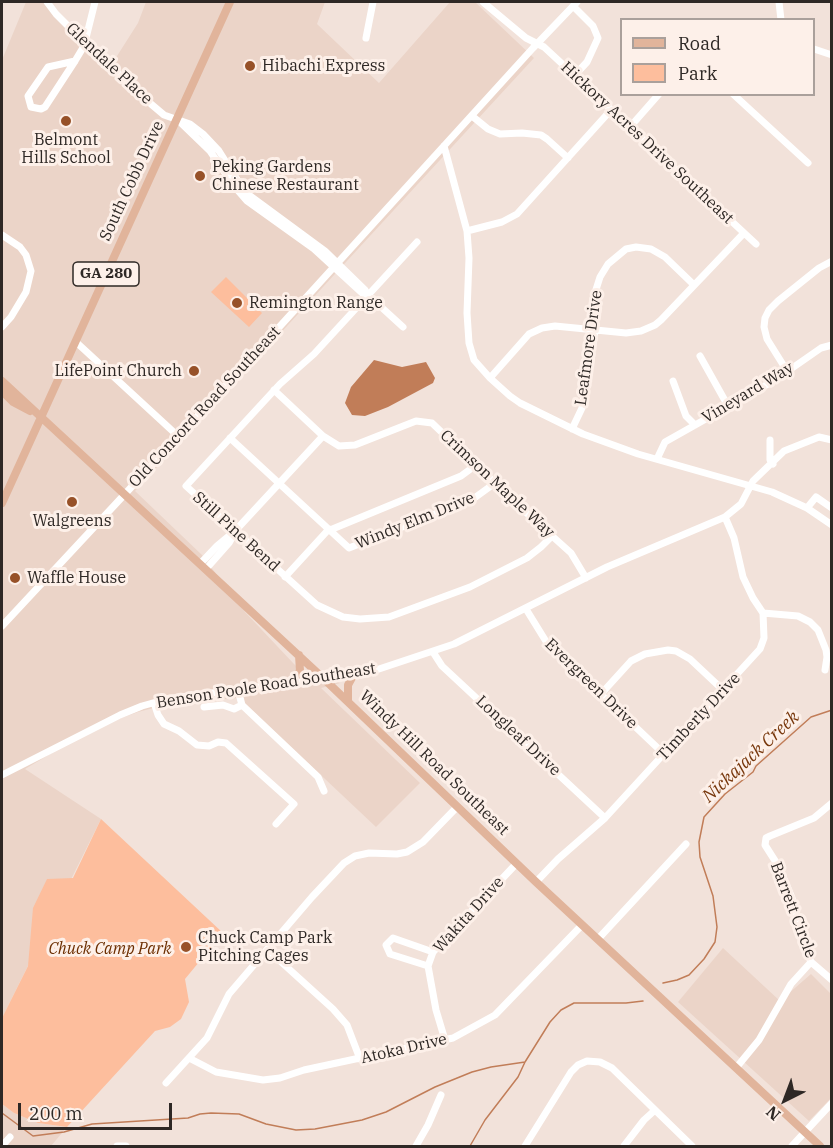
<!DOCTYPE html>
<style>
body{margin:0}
#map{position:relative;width:833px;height:1148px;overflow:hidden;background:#f2e2da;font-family:"IBM Plex Serif",serif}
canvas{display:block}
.frame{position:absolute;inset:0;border:3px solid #2e2825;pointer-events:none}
.legend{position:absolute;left:620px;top:18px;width:195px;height:78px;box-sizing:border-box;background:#fdf0e9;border:2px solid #aaa09b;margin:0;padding:8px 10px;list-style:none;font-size:18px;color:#2e2825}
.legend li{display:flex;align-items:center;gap:12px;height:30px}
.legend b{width:30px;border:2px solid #aaa09b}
.north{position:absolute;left:755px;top:1070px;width:60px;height:60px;-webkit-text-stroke:4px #fdf0e9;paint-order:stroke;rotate:222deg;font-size:16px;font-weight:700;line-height:24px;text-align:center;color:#2e2825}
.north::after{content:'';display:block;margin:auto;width:21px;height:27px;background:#2e2825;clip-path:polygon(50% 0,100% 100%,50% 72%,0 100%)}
.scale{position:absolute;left:18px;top:1103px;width:154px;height:27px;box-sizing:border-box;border:3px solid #2e2825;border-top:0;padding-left:8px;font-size:18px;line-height:21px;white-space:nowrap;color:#2e2825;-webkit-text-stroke:4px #fdf0e9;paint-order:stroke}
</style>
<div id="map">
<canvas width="833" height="1148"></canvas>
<div class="frame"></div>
<ul class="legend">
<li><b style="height:8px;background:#e1b49b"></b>Road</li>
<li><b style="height:16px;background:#fdbe9d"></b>Park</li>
</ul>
<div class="north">N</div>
<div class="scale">200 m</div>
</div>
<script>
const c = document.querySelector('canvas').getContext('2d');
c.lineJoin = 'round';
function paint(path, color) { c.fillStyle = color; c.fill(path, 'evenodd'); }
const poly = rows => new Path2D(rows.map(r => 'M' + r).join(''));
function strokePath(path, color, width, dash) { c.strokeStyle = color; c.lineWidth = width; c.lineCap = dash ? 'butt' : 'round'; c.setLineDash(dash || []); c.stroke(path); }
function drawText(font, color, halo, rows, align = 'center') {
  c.font = font + ' "IBM Plex Serif",serif'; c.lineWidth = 6; c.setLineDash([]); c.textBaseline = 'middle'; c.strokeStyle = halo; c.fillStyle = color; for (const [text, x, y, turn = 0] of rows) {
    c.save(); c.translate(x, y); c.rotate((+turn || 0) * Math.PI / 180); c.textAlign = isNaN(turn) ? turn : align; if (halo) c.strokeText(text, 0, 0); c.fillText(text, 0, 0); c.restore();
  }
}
const built = poly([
 [26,2,47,2,110,67,138,23,146,2,325,2,317,24,379,83,450,2,475,2,534,58,135,491,202,555,245,612,294,664,307,676,340,683,321,688,420,783,376,827,239,698,176,702,138,712,94,728,25,769,101,819,2,1018,2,60],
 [723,948,780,1001,811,974,831,994,831,1098,809,1121,678,1002],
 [2,1104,14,1113,38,1123,67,1127,51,1146,2,1146]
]);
const green = poly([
 [226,277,262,313,249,327,211,292],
 [101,819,223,933,185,979,189,1002,181,1019,170,1027,155,1031,67,1127,38,1123,14,1113,2,1104,2,1018,28,966,33,908,47,879,73,878]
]);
const water = poly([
 [374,360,402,367,426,362,435,378,433,383,388,407,365,416,352,415,345,403,351,387]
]);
const stream = poly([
 [663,983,677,980,689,975,704,959,715,942,717,927,713,896,700,857,699,842,704,817,725,794,753,772,756,766,811,717,832,710],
 [2,1113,33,1136,64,1132,92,1124,188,1118,200,1114,211,1113,239,1114,266,1124,296,1130,315,1129,362,1120,386,1112,435,1087,472,1072,491,1067,525,1062],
 [470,1146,485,1120,518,1077,525,1062,550,1022,561,1010,574,1003,626,1003,643,1001]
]);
const minor = poly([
 [47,2,56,14,76,34,151,104,164,115,190,124,203,134,219,151,238,181,249,195,325,251,365,290,368,295,403,327],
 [483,2,526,38,544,47,756,244],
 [779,2,781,20],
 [573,6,593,26,598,38,587,62,574,76],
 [366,38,373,2],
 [814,49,832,55],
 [75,61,45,107,41,109,31,107,28,96,48,67,75,61],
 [75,61,84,46,95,2],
 [733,94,808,163],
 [472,116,488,129,500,134,522,133,541,135,547,139,568,158],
 [181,123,210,151,234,186,247,201,314,249,362,293,368,295],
 [630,127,659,94],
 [444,146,467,231,469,258,467,313,469,343,474,360,490,378,510,396,520,403,583,434,638,454,772,492,807,508,832,525],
 [467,231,502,222,517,214,611,110],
 [2,235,20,247,26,255,31,271,26,292,11,317,2,327],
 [417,242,314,354,280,384,186,486,317,605,343,617,360,619,389,617,470,587,527,558,541,547,552,536],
 [76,342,179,437],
 [700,356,728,406],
 [787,371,767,339,764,327,765,318,769,310,778,301,819,268,832,261],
 [490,378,529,334,542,328,555,326,626,333,641,331,655,325,661,320,744,233],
 [673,381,686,416,695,425],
 [274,390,323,436,339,446,355,445,416,421,432,423,521,508,571,553,586,578],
 [572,429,582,408,596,325,593,299,600,277,608,264,626,249,636,247,651,249,665,257,693,284],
 [230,438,349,548,473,499,495,483],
 [770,440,770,460,773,464],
 [657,459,665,442,775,380,821,348,832,345],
 [807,508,816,497,832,508],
 [330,530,461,476,476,465],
 [200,564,217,546,235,531,323,436],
 [206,569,229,543,234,534],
 [285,577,329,529],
 [526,609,547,643,664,754],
 [763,613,798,616,810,622,818,630,826,650,827,657,825,670],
 [2,626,232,379,533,48,577,2],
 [433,652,442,666,605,818],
 [238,690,242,705,318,777,324,791],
 [601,694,631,661,645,654,668,650,676,651,690,659,723,690],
 [154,703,158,715,164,724,179,731,197,745,209,746,218,742,226,743,294,804,276,824],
 [204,707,223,705,234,709,242,705],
 [2,775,120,715,142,706,167,699,370,672,454,644,607,567,725,517,741,504,753,481,784,451,819,437,832,440],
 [832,803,814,818,770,836,766,838,765,845,779,867,792,898,803,942,811,962,832,980],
 [536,882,558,859,605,818,760,649,764,638,763,613,753,598,743,577,734,538,725,517],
 [598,939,686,844],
 [268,950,333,1009,347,1025,360,1059],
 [428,966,390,954,386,945,393,938,433,952],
 [445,1040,436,1010,428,966,433,952,516,864],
 [189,1058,216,1072,263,1080,280,1078,304,1070,453,1038,495,1015,582,925],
 [736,1068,759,1040,791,984,811,962],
 [166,1083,207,1038,229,994,312,897,344,863,355,856,369,853,397,854,407,852,423,842,457,807],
 [2,1146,10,1137],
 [117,1146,126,1146],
 [416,1146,428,1125,441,1095],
 [525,1146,571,1072,578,1065,587,1061,600,1062,612,1068,692,1146],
 [624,1146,644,1120,654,1111],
 [792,1146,832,1103]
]);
const major = poly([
 [2,381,324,679,536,882,820,1146],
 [2,391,13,402,30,411],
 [2,503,230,2],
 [291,683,300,671,299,655],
 [348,701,348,685,354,674]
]);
const markers = [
 [250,66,6,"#975128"],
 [66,121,6,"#975128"],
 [200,176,6,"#975128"],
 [237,303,6,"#975128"],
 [194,371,6,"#975128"],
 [72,502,6,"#975128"],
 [15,578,6,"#975128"],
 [186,947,6,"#975128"]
];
const shields = [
 [106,274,66]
];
const shieldNames = [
 ["GA 280",106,274]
];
const streetNames = [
 ["Glendale Place",109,64,43],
 ["Hickory Acres Drive Southeast",647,143,43],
 ["South Cobb Drive",132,181,-65],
 ["Leafmore Drive",589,348,-82],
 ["Vineyard Way",748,393,-31],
 ["Old Concord Road Southeast",205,407,-47],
 ["Crimson Maple Way",497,484,43],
 ["Windy Elm Drive",415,521,-22],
 ["Still Pine Bend",236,532,42],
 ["Evergreen Drive",591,684,44],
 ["Benson Poole Road Southeast",266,686,-9],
 ["Timberly Drive",699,717,-47],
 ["Longleaf Drive",518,736,43],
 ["Windy Hill Road Southeast",434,763,44],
 ["Barrett Circle",793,910,69],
 ["Wakita Drive",469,915,-48],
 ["Atoka Drive",404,1049,-13]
];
const poiNames = [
 ["Hibachi Express",262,66],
 ["Belmont",66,140,"center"],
 ["Hills School",66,158,"center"],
 ["Peking Gardens",212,167],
 ["Chinese Restaurant",212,185],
 ["Remington Range",249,303],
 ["LifePoint Church",182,371,"right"],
 ["Walgreens",72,521,"center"],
 ["Waffle House",27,578],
 ["Chuck Camp Park",198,938],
 ["Pitching Cages",198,956]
];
const parkNames = [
 ["Chuck Camp Park",110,949]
];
const waterNames = [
 ["Nickajack Creek",751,757,-43]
];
paint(built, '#ebd4c8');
paint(green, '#fdbe9d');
paint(water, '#c17d58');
strokePath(stream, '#c17d58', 1.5);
strokePath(minor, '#fff', 7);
strokePath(major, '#e1b49b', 8);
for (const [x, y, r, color] of markers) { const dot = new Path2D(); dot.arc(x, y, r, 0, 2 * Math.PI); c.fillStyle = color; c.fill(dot); strokePath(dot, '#fdf0e9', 2); }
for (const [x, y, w] of shields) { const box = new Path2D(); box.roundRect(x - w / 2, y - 12, w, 24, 4.5); c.fillStyle = '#fdf0e9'; c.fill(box); strokePath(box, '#2e2825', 1.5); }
drawText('bold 15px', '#2e2825', null, shieldNames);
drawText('16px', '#2e2825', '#fdf0e9', streetNames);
drawText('16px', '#2e2825', '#fdf0e9', poiNames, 'left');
drawText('italic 16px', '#6c2e00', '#fdf0e9', parkNames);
drawText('italic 18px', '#78380d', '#fdf0e9', waterNames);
</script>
